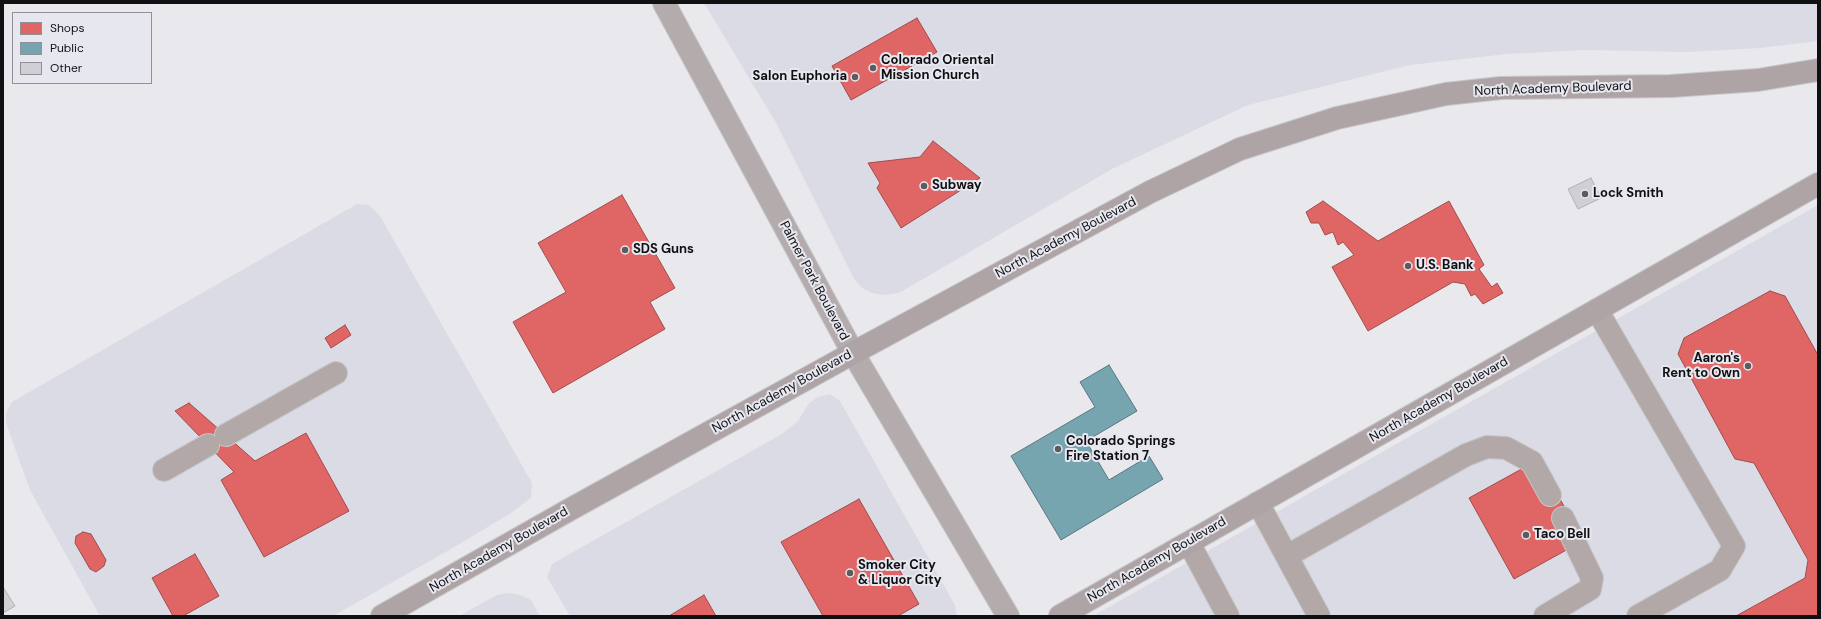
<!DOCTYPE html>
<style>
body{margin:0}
#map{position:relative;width:1821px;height:619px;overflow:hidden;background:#e8e8ed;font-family:"DM Sans",sans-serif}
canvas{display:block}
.frame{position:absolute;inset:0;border:4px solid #101013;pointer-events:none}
.legend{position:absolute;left:12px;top:12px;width:140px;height:72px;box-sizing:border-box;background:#e6e7ef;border:1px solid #909197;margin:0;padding:5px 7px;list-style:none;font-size:12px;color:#101013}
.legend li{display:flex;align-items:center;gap:8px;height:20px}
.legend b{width:20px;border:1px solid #909197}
</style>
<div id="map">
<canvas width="1821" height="619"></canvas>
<div class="frame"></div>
<ul class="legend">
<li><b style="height:11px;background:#e06666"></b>Shops</li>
<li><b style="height:11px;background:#76a5af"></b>Public</li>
<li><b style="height:11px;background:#d0d0d4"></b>Other</li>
</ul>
</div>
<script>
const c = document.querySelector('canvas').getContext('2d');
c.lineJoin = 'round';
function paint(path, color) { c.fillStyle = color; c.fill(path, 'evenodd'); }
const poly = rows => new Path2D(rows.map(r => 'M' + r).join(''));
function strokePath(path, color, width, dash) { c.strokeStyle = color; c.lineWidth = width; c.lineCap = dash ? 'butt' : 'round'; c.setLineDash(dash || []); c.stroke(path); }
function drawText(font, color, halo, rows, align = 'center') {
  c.font = font + ' "DM Sans",sans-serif'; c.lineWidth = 4; c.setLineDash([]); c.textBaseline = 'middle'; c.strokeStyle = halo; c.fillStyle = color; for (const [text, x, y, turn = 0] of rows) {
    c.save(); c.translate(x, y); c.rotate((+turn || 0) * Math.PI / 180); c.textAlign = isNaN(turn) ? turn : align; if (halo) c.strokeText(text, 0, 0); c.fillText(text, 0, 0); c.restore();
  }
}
const built = poly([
 [704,3,1818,3,1818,41,1760,48,1687,52,1586,50,1507,54,1410,65,1248,105,1112,169,899,293,885,295,872,293,862,288,854,279,776,123],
 [357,204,369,205,380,216,532,483,531,498,511,513,451,549,333,616,100,616,30,490,6,423,6,413,12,402],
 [1818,205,1818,616,1093,616],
 [830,394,840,401,955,605,957,616,570,616,547,577,552,564,782,434,798,421,809,403,818,397],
 [508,593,521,595,531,600,540,616,459,616,497,595]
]);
const shops = poly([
 [917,18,937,52,851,100,832,66,917,18],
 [933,141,980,178,901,228,877,188,880,183,868,163,920,157,933,141],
 [622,195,675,288,650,302,665,329,553,393,513,322,566,292,538,243,622,195],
 [1323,201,1378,241,1449,201,1484,265,1479,269,1491,286,1492,287,1497,283,1503,293,1483,304,1475,294,1471,296,1465,284,1453,282,1368,331,1332,267,1354,255,1343,242,1338,245,1333,232,1325,235,1319,223,1311,223,1306,212,1323,201],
 [1770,291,1785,296,1818,355,1818,616,1736,616,1805,578,1808,560,1754,463,1735,459,1678,354,1684,338,1770,291],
 [345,325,351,335,331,348,325,338,345,325],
 [189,403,255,461,306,433,349,511,264,557,221,480,234,472,175,411,189,403],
 [1527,466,1556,492,1569,515,1570,548,1514,579,1469,498,1527,466],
 [859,499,919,604,898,616,823,616,781,542,859,499],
 [83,532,91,534,106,560,104,566,96,572,90,569,75,543,76,536,83,532],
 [195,554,219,596,183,616,173,616,152,578,195,554],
 [704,595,716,616,669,616,704,595]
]);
const public = poly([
 [1109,365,1137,411,1086,441,1109,480,1149,456,1163,479,1061,540,1011,456,1095,407,1080,382,1109,365]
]);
const building = poly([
 [1591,178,1601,198,1578,209,1568,189,1591,178],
 [3,587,15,606,3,613,3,587]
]);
const minor = poly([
 [1597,310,1734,546,1720,570,1638,616],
 [226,435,336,373],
 [164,470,208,445],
 [1258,503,1319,616],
 [1189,543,1228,616],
 [1287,556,1466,455,1487,447,1506,448,1532,462,1550,495],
 [1545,616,1590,589,1592,578,1563,518]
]);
const major = poly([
 [664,3,853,353,1008,616]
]);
const highway = poly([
 [382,616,569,510,853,353,1150,192,1240,149,1337,118,1446,94,1501,88,1671,86,1758,80,1818,70],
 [1060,616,1818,184]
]);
const markers = [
 [873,68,4,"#5c5c5f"],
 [855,77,4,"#5c5c5f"],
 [924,186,4,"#5c5c5f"],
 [1585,194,4,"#5c5c5f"],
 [625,250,4,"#5c5c5f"],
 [1408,266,4,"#5c5c5f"],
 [1748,366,4,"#5c5c5f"],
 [1058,449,4,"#5c5c5f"],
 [1526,535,4,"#5c5c5f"],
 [850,573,4,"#5c5c5f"]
];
const poiNames = [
 ["Colorado Oriental",881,61],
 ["Mission Church",881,76],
 ["Salon Euphoria",847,77,"right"],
 ["Subway",932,186],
 ["Lock Smith",1593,194],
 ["SDS Guns",633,250],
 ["U.S. Bank",1416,266],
 ["Aaron's",1740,359,"right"],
 ["Rent to Own",1740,374,"right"],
 ["Colorado Springs",1066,442],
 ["Fire Station 7",1066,457],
 ["Taco Bell",1534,535],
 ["Smoker City",858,566],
 ["& Liquor City",858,581]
];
const streetNames = [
 ["North Academy Boulevard",1553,89,-2],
 ["North Academy Boulevard",1066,238,-28],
 ["Palmer Park Boulevard",814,281,62],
 ["North Academy Boulevard",782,392,-29],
 ["North Academy Boulevard",1439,400,-30],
 ["North Academy Boulevard",499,550,-30],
 ["North Academy Boulevard",1157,560,-30]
];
paint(built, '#dadbe5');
paint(shops, '#e06666');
strokePath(shops, '#a24c4d', 1);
paint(public, '#76a5af');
strokePath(public, '#577880', 1);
paint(building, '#d0d0d4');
strokePath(building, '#b2b2b5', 1);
strokePath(minor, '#c6c6c9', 24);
strokePath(major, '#c6c6c9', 24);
strokePath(highway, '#c6c6c9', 24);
strokePath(minor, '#b2a8a8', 22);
strokePath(major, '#b4acac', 22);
strokePath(highway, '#aea4a6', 22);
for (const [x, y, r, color] of markers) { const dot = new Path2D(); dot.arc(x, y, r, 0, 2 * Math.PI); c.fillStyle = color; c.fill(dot); strokePath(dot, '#e6e7ef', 1.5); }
drawText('bold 13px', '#101013', '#e6e7ef', poiNames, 'left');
drawText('13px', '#101013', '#e6e7ef', streetNames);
</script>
